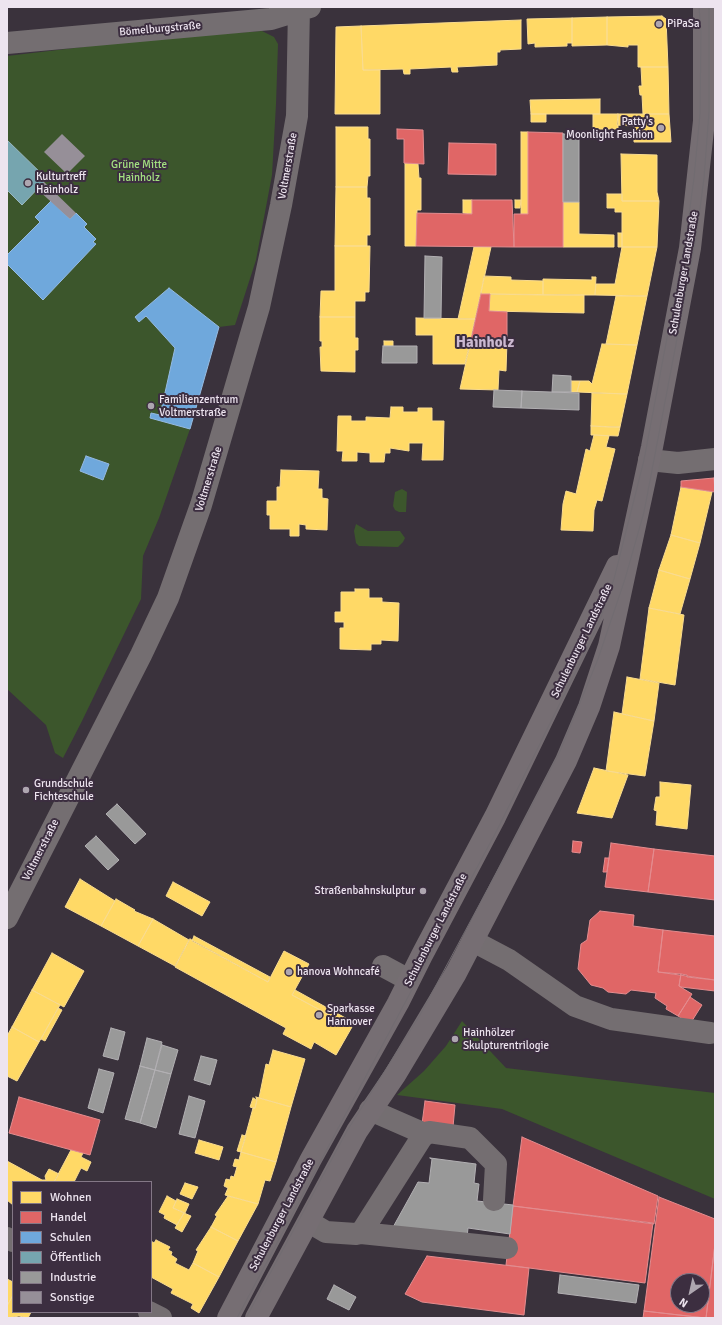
<!DOCTYPE html>
<meta charset="utf-8">
<style>
body{margin:0}
#map{position:relative;width:722px;height:1325px;overflow:hidden;background:#3a323c;font-family:Signika,sans-serif}
canvas{display:block}
.frame{position:absolute;inset:0;border:8px solid #ede4ef;pointer-events:none}
.legend{position:absolute;left:12px;top:1181px;width:140px;height:132px;box-sizing:border-box;background:#3c2e40;border:1px solid #837786;margin:0;padding:5px 7px;list-style:none;font-size:12px;color:#ede4ef}
.legend li{display:flex;align-items:center;gap:8px;height:20px}
.legend b{width:20px;border:1px solid #837786}
.north{position:absolute;left:670px;top:1273px;width:40px;height:40px;box-sizing:border-box;background:#3c2e40;border:1px solid #837786;border-radius:50%;rotate:214deg;font-size:11px;font-weight:700;line-height:16px;text-align:center;color:#ede4ef}
.north::after{content:'';display:block;margin:auto;width:14px;height:18px;background:#aea6b0;clip-path:polygon(50% 0,100% 100%,50% 72%,0 100%)}
</style>
<div id="map">
<canvas width="722" height="1325"></canvas>
<div class="frame"></div>
<ul class="legend">
<li><b style="height:11px;background:#ffd966"></b>Wohnen</li>
<li><b style="height:11px;background:#e06666"></b>Handel</li>
<li><b style="height:11px;background:#6fa8dc"></b>Schulen</li>
<li><b style="height:11px;background:#76a5af"></b>Öffentlich</li>
<li><b style="height:11px;background:#999"></b>Industrie</li>
<li><b style="height:11px;background:#968f98"></b>Sonstige</li>
</ul>
<div class="north">N</div>
</div>
<script>
const ctx = document.querySelector('canvas').getContext('2d');
ctx.lineJoin = 'round';
function paint(path, color) { ctx.fillStyle = color; ctx.fill(path, 'evenodd'); }
const poly = rows => new Path2D(rows.map(r => 'M' + r).join(''));
function stroke(path, color, width, dash) { ctx.strokeStyle = color; ctx.lineWidth = width; ctx.lineCap = dash ? 'butt' : 'round'; ctx.setLineDash(dash || []); ctx.stroke(path); }
function label(font, color, halo, rows, align = 'center') {
  ctx.font = font + ' Signika,sans-serif'; ctx.lineWidth = 4; ctx.setLineDash([]); ctx.textBaseline = 'middle'; ctx.strokeStyle = halo; ctx.fillStyle = color; for (const [text, x, y, turn = 0] of rows) {
    ctx.save(); ctx.translate(x, y); ctx.rotate((+turn || 0) * Math.PI / 180); ctx.textAlign = isNaN(turn) ? turn : align; if (halo) ctx.strokeText(text, 0, 0); ctx.fillText(text, 0, 0); ctx.restore();
  }
}
const green = poly([
 [262,31,274,37,278,44,276,104,272,175,256,260,235,325,219,327,190,429,159,518,143,556,141,599,82,721,63,758,55,753,46,725,7,689,7,56,83,47,122,41],
 [402,489,407,492,406,512,399,512,395,510,393,506,395,492],
 [356,524,368,531,400,531,405,538,403,542,398,547,359,546,356,543,354,531],
 [462,1021,506,1068,715,1093,715,1199,502,1109,397,1095,424,1071,446,1046]
]);
const homes = poly([
 [662,16,666,19,668,67,638,67,638,45,628,45,628,47,607,45,607,17,662,16],
 [607,17,607,45,572,46,572,18,607,17],
 [572,18,572,43,567,43,567,46,535,47,535,43,528,44,527,19,572,18],
 [521,20,521,49,500,50,500,52,497,52,497,65,457,67,458,72,452,72,451,67,410,69,410,74,404,74,403,69,363,70,361,26,521,20],
 [361,26,363,70,380,70,380,114,335,114,336,27,361,26],
 [641,67,668,67,669,114,643,114,642,95,640,95,639,86,642,86,641,67],
 [600,99,600,114,531,114,530,100,600,99],
 [531,114,546,114,546,122,531,122,531,114],
 [593,114,618,114,618,129,593,129,593,114],
 [618,114,669,114,671,142,634,142,634,126,617,125,618,114],
 [336,127,368,127,368,139,370,139,370,176,368,176,367,187,336,187,336,127],
 [521,132,528,132,528,214,521,214,521,132],
 [621,154,657,155,657,192,659,201,622,201,621,154],
 [405,163,418,164,419,178,421,178,421,210,417,210,416,246,405,246,405,163],
 [336,187,367,187,367,198,370,198,370,235,367,235,367,246,335,246,336,187],
 [607,194,622,194,622,201,659,201,657,247,622,247,622,212,615,212,615,208,607,208,607,194],
 [463,200,472,200,472,214,463,213,463,200],
 [515,200,521,200,520,208,515,208,515,200],
 [563,202,579,202,579,234,614,235,614,247,563,247,563,202],
 [618,233,622,233,622,247,618,247,618,233],
 [335,246,370,246,369,292,365,292,365,301,355,301,355,317,320,317,321,291,335,291,335,246],
 [474,247,491,247,475,319,458,319,474,247],
 [622,247,657,247,647,296,595,295,596,284,615,284,622,247],
 [484,276,511,277,511,280,543,281,543,295,481,294,484,276],
 [592,277,596,277,595,295,543,295,543,279,592,280,592,277],
 [490,294,584,295,584,313,489,311,490,294],
 [616,296,647,296,637,345,606,344,616,296],
 [320,317,355,317,355,338,358,338,358,350,355,350,355,372,321,371,320,347,322,347,322,341,320,341,320,317],
 [416,318,475,319,465,364,433,364,433,335,416,335,416,318],
 [471,340,507,341,506,371,499,370,498,390,460,389,471,340],
 [384,341,393,341,393,346,384,346,384,341],
 [602,344,637,345,627,394,577,392,580,381,589,381,592,384,602,344],
 [571,381,580,381,577,392,571,392,571,381],
 [592,393,627,394,620,427,591,426,592,393],
 [391,407,403,407,403,412,418,412,418,408,432,408,432,421,444,421,443,460,422,460,423,443,409,443,409,451,390,448,390,453,385,453,384,462,370,462,370,453,357,452,357,461,342,461,343,451,337,451,338,416,351,416,351,421,366,421,366,417,390,418,391,407],
 [591,426,608,427,620,427,618,436,594,435,591,435,591,426],
 [594,435,609,436,606,447,615,449,602,501,597,500,594,510,593,531,561,530,563,504,566,491,576,494,586,449,590,451,594,435],
 [281,470,319,471,318,489,322,489,322,498,328,499,327,530,306,529,306,525,299,524,299,536,290,536,290,529,270,529,270,515,267,515,267,501,277,501,277,487,280,487,281,470],
 [681,487,712,492,700,543,671,535,681,487],
 [671,535,700,543,690,579,659,570,671,535],
 [659,570,690,579,680,614,649,608,659,570],
 [355,589,369,589,369,598,382,598,382,602,399,603,398,641,381,640,381,644,371,644,371,650,340,649,340,628,344,628,344,622,335,622,335,612,341,612,341,592,355,592,355,589],
 [649,608,684,615,675,685,640,679,649,608],
 [627,677,659,683,654,721,622,714,627,677],
 [614,712,654,721,645,776,606,771,614,712],
 [594,768,628,775,612,818,577,813,594,768],
 [660,782,691,785,687,829,656,825,657,811,654,810,656,797,660,797,660,782],
 [80,879,115,901,101,926,65,907,80,879],
 [173,882,210,902,202,916,166,896,173,882],
 [116,899,135,910,134,911,153,919,138,946,101,926,116,899],
 [153,919,189,940,175,966,138,946,153,919],
 [194,936,270,977,268,982,192,941,194,936],
 [190,939,268,982,284,951,309,964,292,995,352,1027,336,1055,314,1042,311,1049,283,1034,286,1028,175,967,190,939],
 [52,953,84,971,64,1007,32,990,52,953],
 [32,990,60,1005,39,1042,12,1027,32,990],
 [295,990,351,1021,348,1025,292,995,295,990],
 [58,1008,62,1010,45,1041,41,1039,58,1008],
 [12,1027,39,1042,17,1081,7,1076,7,1036,12,1027],
 [273,1050,305,1059,291,1107,259,1098,266,1064,269,1065,273,1050],
 [256,1097,291,1107,276,1162,241,1152,253,1108,255,1108,257,1100,256,1097],
 [253,1098,257,1100,255,1108,253,1108,250,1107,253,1098],
 [242,1135,246,1136,241,1152,237,1151,242,1135],
 [199,1140,223,1147,219,1160,195,1153,199,1140],
 [71,1150,83,1153,81,1157,91,1162,87,1171,81,1168,74,1182,54,1182,71,1150],
 [241,1152,276,1162,270,1181,265,1180,258,1204,225,1195,228,1188,224,1186,226,1179,230,1180,231,1176,234,1177,237,1167,233,1166,235,1159,239,1160,241,1152],
 [7,1161,42,1180,46,1180,45,1176,49,1169,59,1174,54,1182,13,1182,13,1205,7,1200,7,1161],
 [185,1183,198,1187,192,1199,180,1194,185,1183],
 [167,1196,176,1201,173,1208,184,1213,177,1225,164,1218,165,1215,159,1212,167,1196],
 [228,1196,258,1204,238,1241,211,1227,217,1216,215,1215,228,1196],
 [177,1199,189,1204,185,1213,173,1208,177,1199],
 [184,1213,191,1216,182,1232,175,1228,184,1213],
 [211,1227,238,1241,219,1277,193,1263,198,1251,196,1250,211,1227],
 [156,1240,170,1247,168,1250,172,1252,171,1255,177,1259,175,1263,189,1270,193,1263,219,1277,199,1313,191,1308,193,1304,171,1293,173,1289,151,1277,151,1241,154,1243,156,1240],
 [7,1279,13,1282,13,1295,7,1306,7,1279],
 [13,1295,13,1312,31,1312,28,1318,19,1316,7,1318,7,1306,13,1295]
]);
const shops = poly([
 [397,129,423,130,424,164,404,163,404,139,397,139,397,129],
 [528,132,563,133,563,247,514,247,514,214,528,214,528,132],
 [449,143,496,144,496,175,448,174,449,143],
 [472,200,512,200,514,247,416,246,417,213,472,214,472,200],
 [481,294,490,294,489,311,507,312,507,341,471,340,481,294],
 [714,478,715,492,681,487,681,481,714,478],
 [573,841,582,842,580,853,572,852,573,841],
 [611,843,654,849,648,892,605,887,611,843],
 [654,849,715,856,715,900,648,892,654,849],
 [605,858,609,858,607,872,603,872,605,858],
 [600,911,634,915,633,926,663,930,658,972,681,974,679,986,692,994,678,1016,666,1009,667,1006,655,998,656,993,631,990,626,994,608,992,603,988,591,985,578,969,581,944,587,940,590,920,600,911],
 [663,930,715,936,715,980,658,972,663,930],
 [681,974,687,975,687,977,715,980,715,991,681,987,679,986,681,974],
 [690,997,702,1005,690,1024,678,1016,690,997],
 [19,1097,100,1120,90,1155,9,1133,19,1097],
 [425,1101,455,1105,453,1127,422,1124,425,1101],
 [522,1137,658,1196,654,1224,513,1206,522,1137],
 [659,1197,715,1219,715,1244,706,1318,644,1311,659,1197],
 [678,1281,702,1281,702,1305,678,1305,678,1281],
 [513,1206,653,1223,645,1283,506,1265,513,1206],
 [715,1244,715,1318,706,1318,715,1244],
 [427,1256,529,1268,524,1315,422,1302,405,1294,427,1256],
 [644,1311,705,1318,643,1318,644,1311]
]);
const schools = poly([
 [51,201,70,219,76,213,87,224,84,227,96,239,93,242,96,244,43,300,7,264,7,255,40,222,35,217,51,201],
 [169,288,219,327,190,429,150,418,151,413,160,415,175,348,146,316,139,322,135,317,169,288],
 [86,456,109,464,103,480,80,471,86,456]
]);
const public = poly([
 [7,140,47,179,22,205,7,190,7,140]
]);
const industry = poly([
 [563,134,579,135,579,202,563,202,563,134],
 [425,256,442,257,441,318,424,318,425,256],
 [383,346,417,346,417,363,382,363,383,346],
 [553,375,571,376,571,392,552,392,553,375],
 [494,390,522,391,521,408,493,407,494,390],
 [522,391,579,393,579,410,521,408,522,391],
 [117,804,146,834,135,844,106,814,117,804],
 [96,836,119,860,108,870,85,846,96,836],
 [111,1028,125,1032,118,1060,103,1056,111,1028],
 [147,1038,162,1042,155,1070,140,1066,147,1038],
 [162,1045,178,1050,171,1074,155,1070,162,1045],
 [201,1056,217,1060,210,1085,194,1080,201,1056],
 [140,1066,155,1070,140,1123,125,1119,140,1066],
 [99,1069,114,1073,103,1113,88,1108,99,1069],
 [155,1070,171,1074,156,1128,140,1123,155,1070],
 [189,1096,205,1101,195,1138,179,1134,189,1096],
 [430,1158,476,1164,474,1183,479,1184,477,1201,513,1205,510,1234,468,1228,467,1238,392,1229,418,1182,429,1183,432,1159,430,1158],
 [560,1275,639,1285,636,1303,558,1293,560,1275],
 [334,1285,356,1297,349,1310,327,1299,334,1285]
]);
const building = poly([
 [62,134,85,156,67,174,44,152],
 [44,182,76,213,70,219,37,189]
]);
const minor = poly([
 [7,43,271,19,310,7],
 [649,460,678,463,715,459],
 [7,918,141,655,168,598,201,505,259,307,281,205,297,116,299,7],
 [473,941,509,960,575,1006,611,1019,710,1033],
 [383,966,409,980],
 [370,1110,425,1134],
 [309,1222,326,1232,356,1234,361,1233,422,1137,429,1132,470,1138,496,1164,494,1200],
 [361,1233,507,1248],
 [7,1238,13,1241],
 [149,1312,161,1318]
]);
const major = poly([
 [228,1318,311,1159,398,1003,422,955,495,817,617,566],
 [256,1318,357,1131,395,1075,456,973,566,761,589,707,609,646,652,447,690,248,704,121,704,7]
]);
const tram = poly([
 [237,1318,497,830,584,655,601,617,614,579,644,460,686,237,694,178,700,114,701,32,699,7],
 [246,1318,347,1131,420,1015,514,840,560,751,598,659,625,579,644,512,696,239,704,178,709,112,709,7]
]);
const markers = [
 [659,24,4,"#aea6b0"],
 [661,128,4,"#aea6b0"],
 [28,183,4,"#aea6b0"],
 [151,406,4,"#aea6b0"],
 [26,790,4,"#aea6b0"],
 [423,891,4,"#aea6b0"],
 [289,972,4,"#aea6b0"],
 [319,1015,4,"#aea6b0"],
 [455,1039,4,"#aea6b0"]
];
const poiNames = [
 ["PiPaSa",667,24],
 ["Patty's",653,122,"right"],
 ["Moonlight Fashion",653,135,"right"],
 ["Kulturtreff",36,177],
 ["Hainholz",36,190],
 ["Familienzentrum",159,400],
 ["Voltmerstraße",159,413],
 ["Grundschule",34,784],
 ["Fichteschule",34,797],
 ["Straßenbahnskulptur",415,891,"right"],
 ["hanova Wohncafé",297,972],
 ["Sparkasse",327,1009],
 ["Hannover",327,1022],
 ["Hainhölzer",463,1033],
 ["Skulpturentrilogie",463,1046]
];
const streetNames = [
 ["Bömelburgstraße",160,29,-5],
 ["Voltmerstraße",288,166,-80],
 ["Schulenburger Landstraße",684,273,-80],
 ["Voltmerstraße",209,479,-73],
 ["Schulenburger Landstraße",582,641,-64],
 ["Voltmerstraße",41,850,-63],
 ["Schulenburger Landstraße",436,930,-63],
 ["Schulenburger Landstraße",282,1215,-62]
];
const parkNames = [
 ["Grüne Mitte",139,165],
 ["Hainholz",139,178]
];
const districtNames = [
 ["Hainholz",485,343]
];
paint(green, '#3c562c');
paint(homes, '#ffd966');
stroke(homes, '#fadc8f', 1);
paint(shops, '#e06666');
stroke(shops, '#e48c8f', 1);
paint(schools, '#6fa8dc');
stroke(schools, '#95bae2', 1);
paint(public, '#76a5af');
stroke(public, '#9ab8c2', 1);
paint(industry, '#999');
stroke(industry, '#b2b0b3', 1);
paint(building, '#968f98');
stroke(minor, '#746e71', 22);
stroke(major, '#766e73', 22);
stroke(tram, '#716c71', 1);
for (const [x, y, r, color] of markers) { const dot = new Path2D(); dot.arc(x, y, r, 0, 2 * Math.PI); ctx.fillStyle = color; ctx.fill(dot); stroke(dot, '#3c2e40', 1.5); }
label('11px', '#ede4ef', '#3c2e40', poiNames, 'left');
label('11px', '#ede4ef', '#3c2e40', streetNames);
label('11px', '#a3e180', '#3c2e40', parkNames);
label('bold 15px', '#cbb9d0', '#3c2e40', districtNames);
</script>
